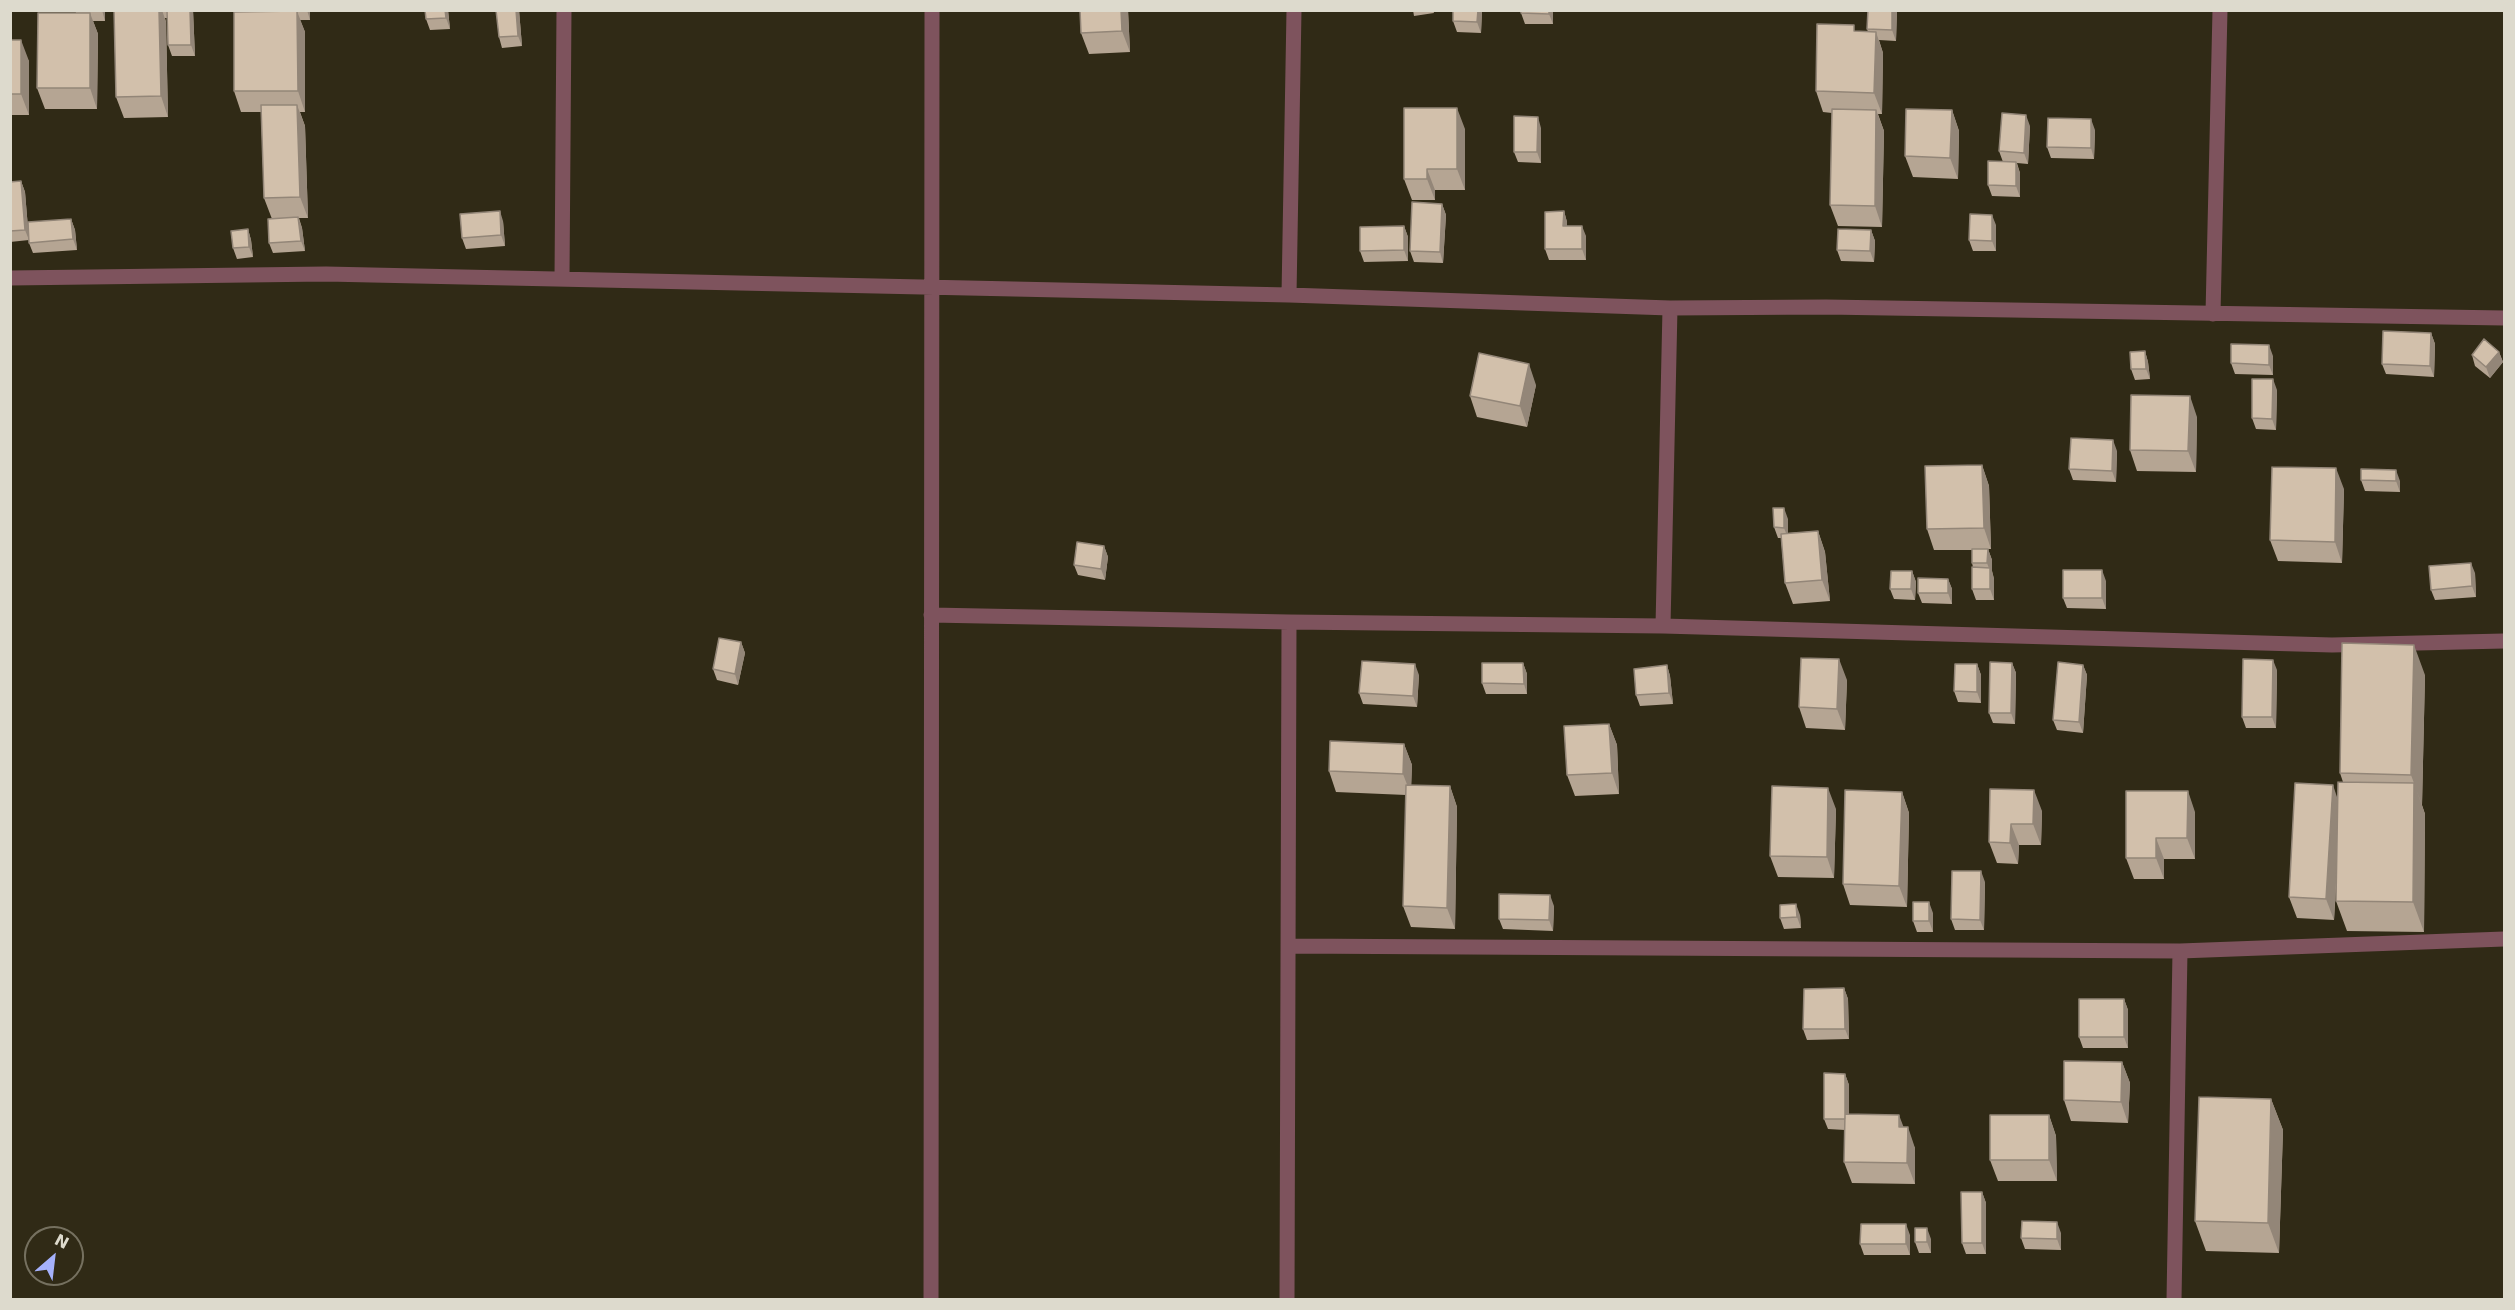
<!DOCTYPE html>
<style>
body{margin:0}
#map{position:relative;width:2515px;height:1310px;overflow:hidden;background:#302a16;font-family:"DejaVu Sans",sans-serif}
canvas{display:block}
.frame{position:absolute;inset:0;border:12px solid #dddacd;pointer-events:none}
.north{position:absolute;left:24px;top:1226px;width:60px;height:60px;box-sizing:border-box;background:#302a16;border:2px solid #75705f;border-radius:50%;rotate:28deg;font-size:16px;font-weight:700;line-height:24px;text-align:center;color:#dddacd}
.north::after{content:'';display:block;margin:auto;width:21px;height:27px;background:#a5b1fc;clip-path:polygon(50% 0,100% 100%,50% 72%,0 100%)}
</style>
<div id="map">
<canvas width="2515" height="1310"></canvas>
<div class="frame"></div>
<div class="north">N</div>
</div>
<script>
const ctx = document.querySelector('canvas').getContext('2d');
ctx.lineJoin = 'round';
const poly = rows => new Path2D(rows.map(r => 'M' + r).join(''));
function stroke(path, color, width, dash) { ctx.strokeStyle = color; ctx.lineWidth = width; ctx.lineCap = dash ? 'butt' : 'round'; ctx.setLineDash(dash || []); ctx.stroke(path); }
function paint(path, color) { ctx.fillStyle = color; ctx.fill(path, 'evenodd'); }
const street = poly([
 [10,278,326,274,1289,295,1670,308,1826,307,2504,318],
 [562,278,564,10],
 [1289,295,1294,10],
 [2213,314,2220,10],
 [931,615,1289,622,1663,626,2332,645,2504,641],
 [1663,626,1670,308],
 [1288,946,2180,951,2504,939],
 [931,1300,932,10],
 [1287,1300,1289,622],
 [2174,1300,2180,951]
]);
const wall = poly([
 [75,10,105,10,105,21,93,21,98,34,97,109,45,109,37,88,76,13],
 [114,10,193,10,195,56,172,56,168,45,167,18,165,18,166,22,168,117,124,118,116,97],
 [244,10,275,10,275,11,310,10,310,20,300,20,305,32,305,112,300,112,305,126,308,218,299,218,302,228,305,251,273,253,269,243,272,219,264,198,261,112,241,112,234,91],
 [448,10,450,29,430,30,426,19],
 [519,10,522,46,502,48,499,37],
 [1080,10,1128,10,1130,52,1089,54,1081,33],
 [1413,10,1433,10,1434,13,1414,16],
 [1482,10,1481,33,1457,32,1453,21],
 [1553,10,1553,24,1525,24,1521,13],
 [1868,10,1897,10,1896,41,1879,40,1883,53,1882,114,1878,114,1884,131,1882,227,1838,226,1830,205,1832,113,1823,112,1816,91,1856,31,1868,32,1867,29],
 [10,40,29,61,29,115,10,115],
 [1952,110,1959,131,1958,179,1913,177,1905,156],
 [2030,126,2028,164,2017,163,2020,173,2020,197,1992,196,1988,185,2003,162,1999,151],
 [1541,128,1541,163,1518,162,1514,152],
 [1465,129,1465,190,1435,190,1435,200,1412,200,1404,179],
 [2095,130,2094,159,2051,158,2047,147],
 [21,181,25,192,29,240,10,242,10,182],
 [1442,204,1446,215,1443,263,1414,262,1410,251],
 [1564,211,1567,222,1567,226,1586,236,1586,260,1549,260,1545,249],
 [71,219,75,230,77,250,33,253,29,243],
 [503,221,505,246,466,249,462,238],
 [1996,225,1996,251,1973,251,1969,240],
 [1404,226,1408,237,1408,261,1364,262,1360,251],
 [248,229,251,240,253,257,237,259,233,248],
 [1871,230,1875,241,1874,262,1841,261,1837,250],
 [2431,333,2435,344,2434,377,2386,374,2382,364],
 [2145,351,2148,362,2150,379,2135,380,2131,369],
 [2499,352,2503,362,2490,378,2475,366,2472,355],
 [2273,356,2273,375,2235,374,2231,363],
 [1536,385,1527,427,1477,417,1470,396],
 [2277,390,2276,430,2256,429,2252,418],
 [2197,417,2196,472,2137,471,2130,450],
 [2117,451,2116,482,2073,480,2069,469],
 [1982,465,1989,486,1991,549,1983,549,1988,549,1992,560,1992,571,1994,579,1994,600,1976,600,1972,589,1973,567,1972,563,1972,550,1934,550,1927,529],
 [2361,480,2400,481,2400,492,2365,491],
 [2344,489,2342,563,2278,561,2270,540],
 [1788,519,1788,533,1818,531,1825,552,1830,601,1793,604,1785,583,1781,538,1778,538,1774,527],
 [1104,546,1108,557,1105,580,1078,575,1074,565],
 [1912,571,1916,582,1915,600,1894,599,1890,589],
 [2475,573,2476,597,2435,600,2431,590],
 [1948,579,1952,589,1952,604,1922,603,1918,593],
 [2106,581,2106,609,2067,608,2063,598],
 [741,642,745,653,738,685,717,680,713,669],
 [1523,663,1527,674,1527,694,1486,694,1482,683],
 [2012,663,2016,673,2015,724,1993,723,1989,713],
 [1977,664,1981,675,1981,703,1958,702,1954,691],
 [1667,665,1670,676,1673,704,1640,706,1636,695],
 [2083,665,2087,675,2083,733,2057,730,2053,720],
 [2277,670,2276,728,2246,728,2242,717],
 [1419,675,1417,707,1363,704,1359,693],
 [2425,675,2422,805,2425,814,2424,932,2347,931,2336,901,2337,872,2334,920,2297,918,2289,897,2338,799,2343,782,2340,773],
 [1847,680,1845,730,1806,728,1799,707],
 [1609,724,1617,745,1619,794,1575,796,1567,775],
 [1404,744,1412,765,1411,786,1450,786,1457,807,1455,929,1411,927,1403,906,1406,795,1336,792,1329,771],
 [1990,789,2042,811,2041,845,2019,845,2018,864,1997,863,1989,842],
 [1902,792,1909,813,1907,907,1850,905,1843,884],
 [1836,809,1834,878,1778,877,1770,856],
 [2195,812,2195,859,2164,859,2164,879,2134,879,2126,858],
 [1985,882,1984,930,1955,930,1951,919],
 [1554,906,1553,931,1503,929,1499,919],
 [1933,913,1933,932,1917,932,1913,921],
 [1800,915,1801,928,1784,929,1780,918],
 [1844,988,1848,999,1849,1039,1807,1040,1803,1029],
 [2124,999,2128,1010,2128,1048,2083,1048,2079,1037],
 [2122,1062,2130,1083,2128,1123,2071,1121,2064,1100],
 [1845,1074,1849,1085,1849,1114,1903,1127,1915,1148,1915,1184,1852,1183,1844,1162,1845,1130,1828,1129,1824,1119],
 [2271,1099,2283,1130,2279,1253,2206,1251,2195,1221],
 [2049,1115,2056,1136,2057,1181,1998,1181,1990,1160],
 [1982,1192,1986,1203,1986,1254,1966,1254,1962,1243],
 [2061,1233,2061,1250,2025,1249,2021,1238],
 [1910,1235,1910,1255,1864,1255,1860,1244],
 [1931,1239,1931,1253,1919,1253,1915,1242]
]);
const shadedWall = poly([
 [102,10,105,10,105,21],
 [159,10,162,10,166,22,168,117,161,96],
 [190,10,193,10,195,56,191,45],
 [307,10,310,10,310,20],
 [445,10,448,10,450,29,446,18],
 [516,10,519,10,522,46,518,36],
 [1121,10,1128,10,1130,52,1122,31],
 [1478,10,1482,10,1481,33,1477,22],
 [1549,10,1553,10,1553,24,1549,14],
 [1892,10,1897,10,1896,41,1892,30],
 [297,11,305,32,305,112,298,91],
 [90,13,98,34,97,109,90,88],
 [1876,32,1883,53,1882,114,1874,93],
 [21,40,29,61,29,115,21,94],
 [297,105,305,126,308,218,300,197],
 [1457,108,1465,129,1465,190,1457,169],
 [1876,110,1884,131,1882,227,1875,206],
 [1952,110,1959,131,1958,179,1950,158],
 [2026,115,2030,126,2028,164,2024,153],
 [1538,117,1541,128,1541,163,1537,152],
 [2091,119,2095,130,2094,159,2091,148],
 [2016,162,2020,173,2020,197,2016,186],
 [1427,169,1435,190,1435,200,1427,179],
 [21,181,25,192,29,240,25,230],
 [1442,204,1446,215,1443,263,1440,252],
 [500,211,503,221,505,246,501,235],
 [1564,211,1567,222,1567,236,1563,226],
 [1992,215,1996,225,1996,251,1992,241],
 [298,217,302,228,305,251,301,241],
 [71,219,75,230,77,250,73,239],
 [1404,226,1408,237,1408,261,1404,250],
 [1582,226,1586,236,1586,260,1582,249],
 [248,229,251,240,253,257,249,247],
 [1871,230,1875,241,1874,262,1870,251],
 [2431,333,2435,344,2434,377,2430,366],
 [2269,345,2273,356,2273,375,2269,365],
 [2145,351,2148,362,2150,379,2146,369],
 [2499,352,2503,362,2490,378,2486,367],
 [1529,364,1536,385,1527,427,1520,406],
 [2273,379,2277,390,2276,430,2272,419],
 [2190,396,2197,417,2196,472,2188,451],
 [2113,440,2117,451,2116,482,2112,471],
 [1982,465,1989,486,1991,549,1984,528],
 [2336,468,2344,489,2342,563,2335,542],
 [2396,470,2400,481,2400,492,2396,481],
 [1784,508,1788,519,1788,538,1784,528],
 [1818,531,1825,552,1830,601,1822,580],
 [1104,546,1108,557,1105,580,1101,569],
 [1988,549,1992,560,1992,571,1994,579,1994,600,1990,589,1990,571,1987,563],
 [2471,563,2475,573,2476,597,2472,586],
 [2102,570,2106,581,2106,609,2102,598],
 [1912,571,1916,582,1915,600,1911,589],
 [1948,579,1952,589,1952,604,1948,593],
 [741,642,745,653,738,685,735,674],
 [2414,645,2425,675,2422,805,2411,775],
 [1839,659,1847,680,1845,730,1837,709],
 [2273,660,2277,670,2276,728,2272,717],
 [1523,663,1527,674,1527,694,1524,684],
 [2012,663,2016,673,2015,724,2011,713],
 [1415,664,1419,675,1417,707,1413,696],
 [1977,664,1981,675,1981,703,1977,692],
 [1667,665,1670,676,1673,704,1669,693],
 [2083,665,2087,675,2083,733,2079,722],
 [1609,724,1617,745,1619,794,1612,773],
 [1404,744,1412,765,1411,795,1403,774],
 [2414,783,2425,814,2424,932,2413,902],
 [2333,785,2340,806,2334,920,2326,899],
 [1450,786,1457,807,1455,929,1447,908],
 [1828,788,1836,809,1834,878,1827,857],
 [2034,790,2042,811,2041,845,2033,824],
 [2188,791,2195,812,2195,859,2187,838],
 [1902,792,1909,813,1907,907,1899,886],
 [2011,824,2019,845,2018,864,2010,843],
 [2156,838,2164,859,2164,879,2156,858],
 [1981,871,1985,882,1984,930,1980,920],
 [1550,895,1554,906,1553,931,1549,920],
 [1929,902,1933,913,1933,932,1929,921],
 [1796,904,1800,915,1801,928,1797,917],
 [1844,988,1848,999,1849,1039,1845,1029],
 [2124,999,2128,1010,2128,1048,2124,1037],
 [2122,1062,2130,1083,2128,1123,2121,1102],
 [1845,1074,1849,1085,1849,1130,1845,1119],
 [2271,1099,2283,1130,2279,1253,2268,1223],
 [1899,1115,1907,1136,1899,1127],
 [2049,1115,2056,1136,2057,1181,2049,1160],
 [1908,1127,1915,1148,1915,1184,1907,1163],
 [1982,1192,1986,1203,1986,1254,1982,1243],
 [2057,1222,2061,1233,2061,1250,2057,1239],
 [1906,1224,1910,1235,1910,1255,1906,1244],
 [1927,1228,1931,1239,1931,1253,1927,1242]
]);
const building = poly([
 [114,10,159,10,161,96,116,97,114,10],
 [167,10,190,10,191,45,168,45,167,10],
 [425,10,445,10,446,18,426,19,425,10],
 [496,10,516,10,518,36,499,37,496,10],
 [1080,10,1121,10,1122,31,1081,33,1080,10],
 [1453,10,1478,10,1477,22,1453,21,1453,10],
 [1521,10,1549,10,1549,14,1521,13,1521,10],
 [1868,10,1892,10,1892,30,1867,29,1868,10],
 [297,11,298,91,234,91,234,12,297,11],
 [38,13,90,13,90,88,37,88,38,13],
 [1817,24,1854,25,1854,31,1876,32,1874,93,1816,91,1817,24],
 [10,40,21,40,21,94,10,94,10,40],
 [261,105,297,105,300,197,264,198,261,105],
 [1404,108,1457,108,1457,169,1427,169,1427,179,1404,179,1404,108],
 [1832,109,1876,110,1875,206,1830,205,1832,109],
 [1906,109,1952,110,1950,158,1905,156,1906,109],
 [2002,113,2026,115,2024,153,1999,151,2002,113],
 [1514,116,1538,117,1537,152,1514,152,1514,116],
 [2048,118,2091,119,2091,148,2047,147,2048,118],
 [1988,161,2016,162,2016,186,1988,185,1988,161],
 [21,181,25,230,10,231,10,182,21,181],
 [1412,202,1442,204,1440,252,1410,251,1412,202],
 [500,211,501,235,462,238,460,214,500,211],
 [1564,211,1563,226,1582,226,1582,249,1545,249,1545,212,1564,211],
 [1970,214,1992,215,1992,241,1969,240,1970,214],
 [298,217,301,241,269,243,268,219,298,217],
 [71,219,73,239,29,243,28,222,71,219],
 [1404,226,1404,250,1360,251,1360,227,1404,226],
 [248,229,249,247,233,248,231,231,248,229],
 [1838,229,1871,230,1870,251,1837,250,1838,229],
 [2383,331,2431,333,2430,366,2382,364,2383,331],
 [2484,339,2499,352,2486,367,2472,355,2484,339],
 [2231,344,2269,345,2269,365,2231,363,2231,344],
 [2145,351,2146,369,2131,369,2130,352,2145,351],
 [1479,353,1529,364,1520,406,1470,396,1479,353],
 [2252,379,2273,379,2272,419,2252,418,2252,379],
 [2131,395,2190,396,2188,451,2130,450,2131,395],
 [2071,438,2113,440,2112,471,2069,469,2071,438],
 [1982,465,1984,528,1927,529,1925,466,1982,465],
 [2272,467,2336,468,2335,542,2270,540,2272,467],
 [2361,469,2396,470,2396,481,2361,480,2361,469],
 [1773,508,1784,508,1784,528,1774,527,1773,508],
 [1818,531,1822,580,1785,583,1781,534,1818,531],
 [1077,542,1104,546,1101,569,1074,565,1077,542],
 [1972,549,1988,549,1987,563,1972,563,1972,549],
 [2471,563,2472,586,2431,590,2429,566,2471,563],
 [1972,567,1990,568,1990,589,1972,589,1972,567],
 [2063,570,2102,570,2102,598,2063,598,2063,570],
 [1891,571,1912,571,1911,589,1890,589,1891,571],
 [1918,578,1948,579,1948,593,1918,593,1918,578],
 [719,638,741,642,735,674,713,669,719,638],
 [2342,643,2414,645,2411,775,2340,773,2342,643],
 [1801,658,1839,659,1837,709,1799,707,1801,658],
 [2243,659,2273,660,2272,717,2242,717,2243,659],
 [1362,661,1415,664,1413,696,1359,693,1362,661],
 [1990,662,2012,663,2011,713,1989,713,1990,662],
 [2058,662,2083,665,2079,722,2053,720,2058,662],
 [1482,663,1523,663,1524,684,1482,683,1482,663],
 [1955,664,1977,664,1977,692,1954,691,1955,664],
 [1667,665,1669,693,1636,695,1634,669,1667,665],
 [1609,724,1612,773,1567,775,1564,726,1609,724],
 [1330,741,1404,744,1403,774,1329,771,1330,741],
 [2338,782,2414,783,2413,902,2336,901,2338,782],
 [2295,783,2333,785,2326,899,2289,897,2295,783],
 [1406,785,1450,786,1447,908,1403,906,1406,785],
 [1772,786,1828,788,1827,857,1770,856,1772,786],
 [1990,789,2034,790,2033,824,2011,824,2010,843,1989,842,1990,789],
 [1845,790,1902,792,1899,886,1843,884,1845,790],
 [2126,791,2188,791,2187,838,2156,838,2156,858,2126,858,2126,791],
 [1952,871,1981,871,1980,920,1951,919,1952,871],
 [1499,894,1550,895,1549,920,1499,919,1499,894],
 [1913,902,1929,902,1929,921,1913,921,1913,902],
 [1796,904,1797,917,1780,918,1780,905,1796,904],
 [1844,988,1845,1029,1803,1029,1804,989,1844,988],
 [2079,999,2124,999,2124,1037,2079,1037,2079,999],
 [2064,1061,2122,1062,2121,1102,2064,1100,2064,1061],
 [1824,1073,1845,1074,1845,1119,1824,1119,1824,1073],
 [2199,1097,2271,1099,2268,1223,2195,1221,2199,1097],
 [1845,1114,1899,1115,1899,1127,1908,1127,1907,1163,1844,1162,1845,1114],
 [1990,1115,2049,1115,2049,1160,1990,1160,1990,1115],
 [1961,1192,1982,1192,1982,1243,1962,1243,1961,1192],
 [2022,1221,2057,1222,2057,1239,2021,1238,2022,1221],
 [1861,1224,1906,1224,1906,1244,1860,1244,1861,1224],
 [1915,1228,1927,1228,1927,1242,1915,1242,1915,1228]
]);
stroke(street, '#7e535d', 15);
paint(wall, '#b5a593');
paint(shadedWall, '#938678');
paint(building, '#d2c0ab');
stroke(building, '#938678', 1.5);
</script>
